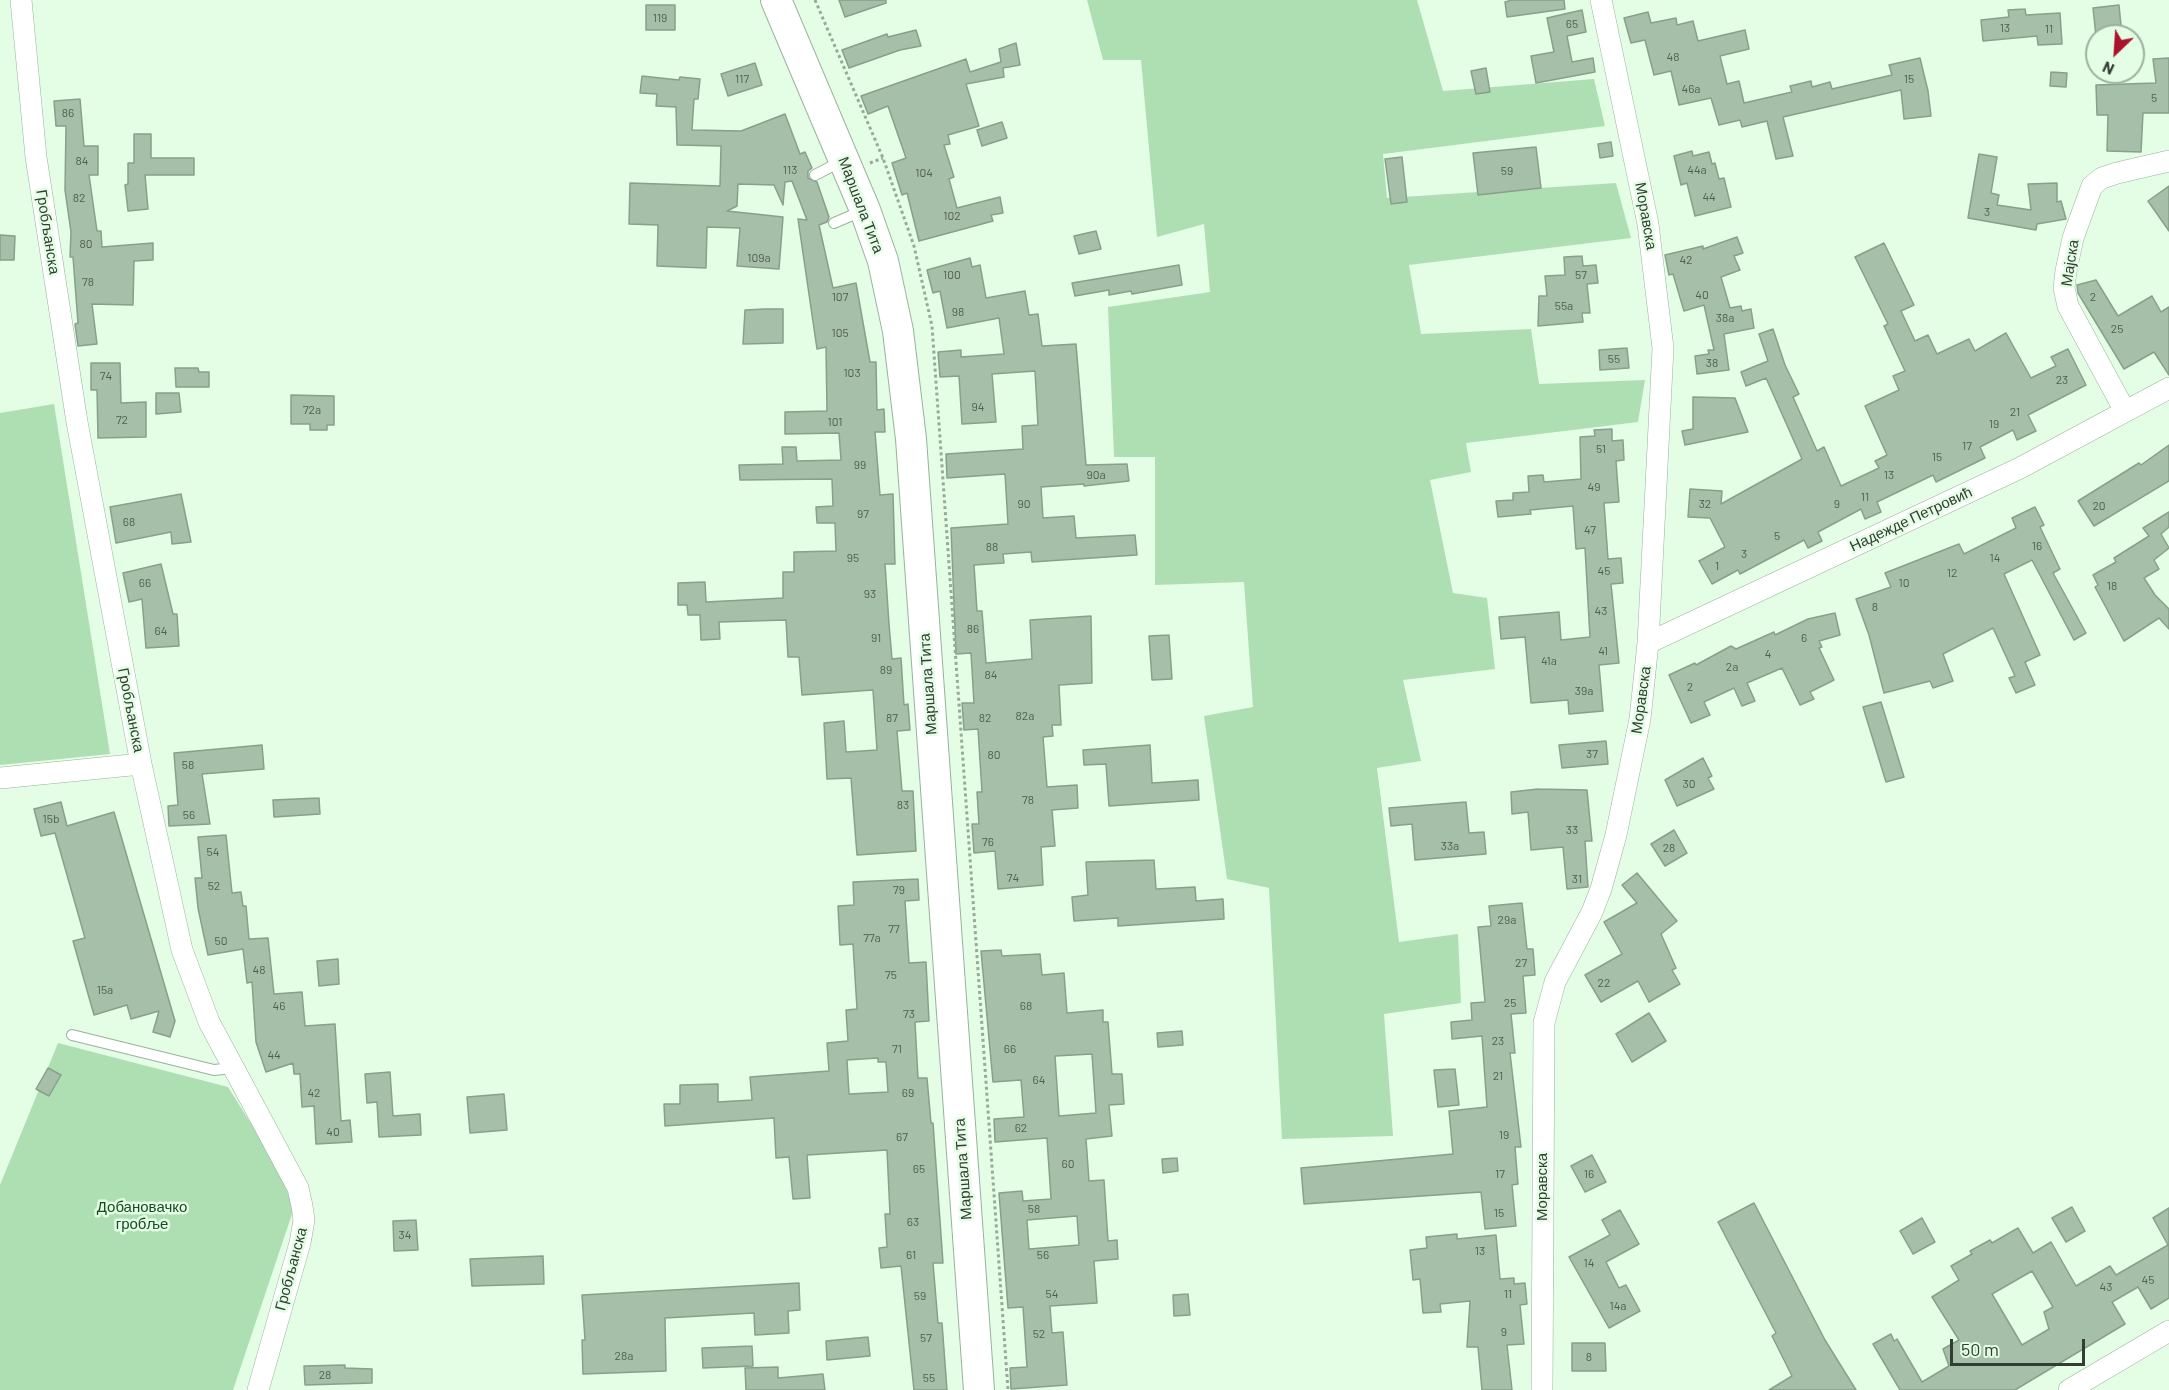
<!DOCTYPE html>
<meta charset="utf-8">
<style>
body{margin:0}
#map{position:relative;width:2169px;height:1390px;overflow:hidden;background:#e4fde5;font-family:Barlow,sans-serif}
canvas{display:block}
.north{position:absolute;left:2085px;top:24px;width:60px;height:60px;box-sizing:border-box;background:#e4fde5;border:2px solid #9db09e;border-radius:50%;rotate:205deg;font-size:16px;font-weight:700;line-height:24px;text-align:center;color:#333d34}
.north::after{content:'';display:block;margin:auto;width:21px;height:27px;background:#aa142a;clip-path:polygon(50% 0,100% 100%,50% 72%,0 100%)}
.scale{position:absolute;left:1950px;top:1339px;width:135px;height:27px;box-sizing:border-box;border:3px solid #333d34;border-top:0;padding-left:8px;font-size:18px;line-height:21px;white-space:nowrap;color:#333d34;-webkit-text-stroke:4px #e4fde5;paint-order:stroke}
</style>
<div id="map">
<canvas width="2169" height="1390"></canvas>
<div class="north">N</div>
<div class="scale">50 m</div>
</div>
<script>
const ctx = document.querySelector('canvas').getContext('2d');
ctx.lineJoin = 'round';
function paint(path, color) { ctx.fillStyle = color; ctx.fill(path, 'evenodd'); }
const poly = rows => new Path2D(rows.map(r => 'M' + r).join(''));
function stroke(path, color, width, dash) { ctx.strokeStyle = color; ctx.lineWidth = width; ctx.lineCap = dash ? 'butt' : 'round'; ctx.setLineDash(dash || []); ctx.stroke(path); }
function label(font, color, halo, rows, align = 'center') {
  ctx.font = font + ' Barlow,sans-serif'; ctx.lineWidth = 5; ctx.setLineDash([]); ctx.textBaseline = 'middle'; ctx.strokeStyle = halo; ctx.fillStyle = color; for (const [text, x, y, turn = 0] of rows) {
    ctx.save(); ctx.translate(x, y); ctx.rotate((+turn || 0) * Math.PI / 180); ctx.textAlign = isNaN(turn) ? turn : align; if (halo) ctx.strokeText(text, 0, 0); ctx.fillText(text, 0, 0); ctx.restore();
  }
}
const green = poly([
 [1087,0,1417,0,1443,91,1594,79,1605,126,1383,154,1387,198,1616,183,1631,238,1409,265,1421,334,1531,329,1539,384,1645,380,1638,422,1466,443,1471,472,1430,480,1453,593,1487,598,1495,669,1403,680,1421,761,1377,768,1399,942,1458,934,1461,1003,1384,1014,1393,1136,1282,1139,1269,888,1227,879,1204,716,1253,707,1244,582,1155,585,1155,457,1114,457,1108,307,1210,292,1204,224,1157,237,1141,60,1103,60],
 [54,404,110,754,0,765,0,413],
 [58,1043,228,1087,282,1173,293,1211,233,1390,0,1390,0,1185]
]);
const building = poly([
 [839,0,886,0,886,3,845,17,839,0],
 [1512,0,1564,0,1565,9,1507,17,1505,2,1512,0],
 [646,5,675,5,675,30,646,30,646,5],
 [2119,5,2122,36,2096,36,2093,8,2119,5],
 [2025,9,2026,15,2060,13,2062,44,2038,45,2037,36,1983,41,1981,20,2009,17,2008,10,2025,9],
 [1582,10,1586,32,1567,36,1572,62,1593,58,1595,72,1536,83,1531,56,1554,52,1547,18,1582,10],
 [1648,12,1651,23,1676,18,1677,25,1693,21,1698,41,1745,30,1749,49,1720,56,1727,84,1739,81,1744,103,1792,92,1790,86,1811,81,1812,87,1830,82,1832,89,1892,75,1889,65,1920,58,1928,91,1931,116,1904,119,1901,90,1783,117,1793,156,1776,159,1767,121,1742,127,1740,120,1719,125,1711,98,1679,105,1671,71,1654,75,1645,40,1631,43,1624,18,1648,12],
 [916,30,921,46,900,50,849,68,842,50,887,34,888,37,916,30],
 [1016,43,1020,65,1003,68,1004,77,966,84,979,126,948,135,950,144,944,145,954,177,949,179,957,208,1000,197,1003,213,991,215,993,221,919,241,907,193,902,195,892,163,906,158,888,106,868,114,861,96,966,59,970,72,1001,62,999,49,1016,43],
 [2169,58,2169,113,2143,113,2141,152,2107,151,2108,115,2097,115,2096,85,2156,83,2153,59,2169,58],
 [755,63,762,85,728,96,721,74,755,63],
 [1486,68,1490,92,1476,94,1471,71,1486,68],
 [2051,72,2067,73,2066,87,2050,86,2051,72],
 [642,76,679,80,680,77,700,79,698,99,694,99,692,130,741,131,785,114,800,154,805,152,812,168,808,171,808,178,817,182,829,217,827,222,819,225,833,288,856,283,870,362,876,362,877,410,884,409,885,432,875,432,880,495,893,494,895,564,885,564,889,624,892,659,901,658,904,705,908,704,910,730,897,731,902,791,913,791,916,851,857,855,851,778,827,779,824,723,844,721,846,752,877,750,873,690,802,695,799,657,788,657,786,620,719,622,720,639,701,640,700,615,688,615,687,605,678,605,678,583,705,582,706,602,783,598,783,572,794,572,794,552,836,551,835,523,817,523,816,507,833,506,832,479,740,480,739,465,783,464,782,447,796,447,797,461,841,460,839,433,785,434,785,412,827,411,826,347,817,349,798,219,807,220,792,181,785,182,783,205,774,185,738,184,737,206,727,211,783,217,779,269,737,266,740,228,707,227,706,268,657,266,658,225,629,224,630,183,720,186,721,146,677,145,676,107,656,106,657,94,640,93,642,76],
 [80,99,84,146,98,146,98,175,89,175,97,231,101,231,102,247,153,243,153,260,134,261,133,305,92,304,97,344,78,346,75,324,78,323,73,257,70,257,71,232,65,190,66,126,56,126,54,101,80,99],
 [1002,122,1007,138,982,146,977,130,1002,122],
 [134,134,151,134,151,158,194,158,194,175,145,175,148,209,128,211,125,185,128,184,128,163,134,163,134,134],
 [1611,142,1613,156,1600,158,1598,144,1611,142],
 [1536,147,1541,188,1478,195,1473,153,1536,147],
 [1692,151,1693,156,1709,152,1712,164,1715,163,1719,179,1724,178,1731,207,1695,216,1687,183,1681,185,1674,156,1692,151],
 [1979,154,1997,157,1991,193,1999,195,1997,205,2031,210,2028,184,2057,183,2057,202,2061,201,2066,219,2037,224,2036,230,1968,218,1979,154],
 [1402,157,1407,202,1391,204,1385,159,1402,157],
 [2169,186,2169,231,2148,201,2169,186],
 [1096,231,1101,249,1079,254,1074,236,1096,231],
 [0,235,15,236,14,260,0,260,0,235],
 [1737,237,1743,253,1734,256,1740,270,1721,277,1730,308,1741,306,1742,311,1751,309,1754,328,1724,334,1729,370,1697,374,1695,356,1709,354,1708,350,1714,350,1704,305,1684,311,1673,274,1669,275,1665,255,1703,246,1703,249,1737,237],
 [1884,243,1914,305,1901,311,1915,341,1928,335,1937,354,1969,339,1975,351,2006,333,2031,378,2056,366,2051,357,2068,349,2086,385,2028,415,2036,431,2017,440,2013,430,1980,447,1985,458,1936,482,1933,475,1877,502,1881,512,1865,519,1861,509,1818,532,1822,541,1808,548,1804,540,1740,574,1738,570,1712,584,1699,561,1725,547,1710,518,1688,517,1690,489,1722,491,1721,504,1802,459,1766,378,1746,386,1741,372,1768,361,1759,334,1773,329,1785,365,1799,394,1793,397,1817,451,1824,447,1841,486,1879,468,1875,461,1887,455,1865,406,1899,390,1893,376,1905,371,1884,326,1888,324,1855,257,1884,243],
 [1582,256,1583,266,1596,265,1598,283,1587,284,1590,313,1582,313,1583,322,1538,326,1539,296,1547,296,1545,276,1565,275,1564,257,1582,256],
 [970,258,972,267,980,265,986,298,1025,291,1029,315,1038,314,1042,346,1076,344,1086,465,1127,464,1129,481,1084,486,1084,484,1041,487,1043,518,1074,516,1076,538,1135,535,1137,555,1032,562,1031,552,1003,554,1004,563,974,565,977,611,982,611,986,663,1032,659,1030,620,1091,616,1092,683,1059,685,1061,725,1052,725,1053,736,1043,737,1047,787,1077,785,1078,808,1052,810,1055,846,1041,847,1043,885,998,889,995,851,974,853,972,824,979,824,977,792,982,792,978,729,964,730,962,703,974,703,971,653,956,654,951,528,1008,524,1005,474,947,478,946,454,1023,449,1022,426,1038,425,1035,371,992,374,996,422,962,424,959,376,940,377,938,352,961,350,961,357,1004,354,999,318,947,328,940,291,933,293,927,270,970,258],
 [1179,265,1182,285,1132,294,1131,291,1109,295,1109,290,1075,296,1072,283,1179,265],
 [2096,280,2118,316,2152,296,2161,312,2169,307,2169,375,2154,352,2124,369,2078,293,2077,285,2096,280],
 [765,309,783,309,783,343,743,344,745,310,765,309],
 [1627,348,1629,368,1600,370,1599,350,1627,348],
 [91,363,120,363,121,403,146,402,146,437,98,438,97,390,91,390,91,363],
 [175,368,198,368,199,372,209,372,209,387,176,387,175,368],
 [156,393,179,393,181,412,156,414,156,393],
 [291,395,334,396,334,425,327,425,327,430,310,430,310,424,291,424,291,395],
 [1693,397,1735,398,1748,432,1685,445,1682,431,1693,429,1693,397],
 [1612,429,1612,441,1623,440,1624,460,1616,461,1619,502,1604,503,1608,559,1621,558,1623,583,1611,584,1619,663,1599,665,1603,711,1569,714,1568,700,1531,703,1525,637,1501,639,1499,617,1559,612,1561,640,1590,637,1585,548,1576,549,1573,506,1530,510,1531,514,1498,517,1496,501,1513,500,1513,493,1529,492,1528,476,1543,475,1544,482,1581,479,1580,437,1595,436,1594,430,1612,429],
 [2169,445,2169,481,2094,526,2078,501,2139,463,2141,465,2169,445],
 [181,494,191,542,172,544,171,532,116,543,110,507,181,494],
 [2035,507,2044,525,2040,527,2060,569,2053,573,2086,633,2074,640,2032,560,2004,574,2040,655,2025,662,2035,685,2016,693,2009,678,2015,676,1993,628,1943,654,1953,681,1933,688,1930,681,1884,693,1869,635,1856,599,1891,587,1885,573,1959,544,1964,554,2016,528,2012,518,2035,507],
 [2169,512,2169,527,2161,534,2169,548,2154,560,2159,569,2144,578,2155,595,2169,609,2169,629,2159,618,2124,641,2095,587,2098,585,2093,575,2116,562,2114,558,2149,536,2143,528,2169,512],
 [161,564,173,614,177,614,179,646,146,648,142,599,129,602,123,573,161,564],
 [1835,613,1840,635,1819,641,1822,647,1819,648,1834,680,1810,692,1814,699,1800,705,1782,668,1747,683,1755,701,1742,706,1734,688,1704,702,1710,715,1691,723,1669,675,1695,663,1696,665,1731,646,1736,649,1774,632,1775,635,1808,619,1835,613],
 [1169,635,1172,679,1152,680,1149,636,1169,635],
 [1881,702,1904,777,1886,782,1863,707,1881,702],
 [1606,741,1608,764,1562,768,1559,745,1606,741],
 [262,745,264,769,202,774,210,824,169,826,168,806,178,805,174,753,262,745],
 [1150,745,1152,783,1198,780,1199,800,1109,806,1106,764,1084,765,1083,750,1150,745],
 [1703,758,1712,776,1708,778,1714,789,1677,806,1665,780,1703,758],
 [1538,789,1587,790,1592,841,1585,841,1588,887,1567,889,1563,847,1531,850,1528,812,1512,814,1511,792,1538,789],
 [319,798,320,814,274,817,273,800,319,798],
 [61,802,67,826,114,812,175,1021,170,1037,153,1032,159,1011,131,1019,127,1005,94,1015,73,941,85,938,55,833,41,836,34,809,61,802],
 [1466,802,1469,833,1484,832,1486,854,1415,860,1412,824,1391,826,1389,808,1466,802],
 [1674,830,1687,853,1665,866,1651,844,1674,830],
 [226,835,232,893,241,892,243,906,246,906,249,939,268,938,274,994,302,992,305,1026,335,1024,341,1121,350,1120,352,1142,316,1144,314,1106,302,1107,300,1074,294,1074,293,1063,266,1072,256,1042,252,982,247,983,243,949,208,955,198,908,195,878,202,878,198,837,226,835],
 [1154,860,1156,889,1195,887,1196,901,1223,899,1224,919,1118,926,1118,918,1074,921,1072,897,1088,895,1086,862,1154,860],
 [1637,873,1677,921,1661,934,1676,968,1672,970,1680,984,1649,1002,1638,981,1601,1002,1585,975,1622,954,1604,922,1637,903,1622,885,1637,873],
 [918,879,919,900,905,901,909,963,926,962,929,1021,915,1022,918,1078,927,1078,931,1123,933,1123,943,1263,933,1263,938,1323,942,1323,947,1390,914,1390,901,1266,881,1268,879,1248,887,1247,885,1214,890,1214,887,1150,807,1155,810,1198,793,1199,789,1157,776,1158,774,1118,665,1126,664,1104,680,1104,680,1085,718,1084,718,1102,752,1100,750,1077,829,1071,827,1043,848,1041,846,1010,857,1009,853,944,840,945,838,906,854,905,853,882,918,879],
 [878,1058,878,1062,886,1062,888,1092,849,1094,847,1060,878,1058],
 [1522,903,1527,949,1533,949,1535,975,1523,976,1526,1013,1511,1014,1515,1053,1510,1053,1521,1147,1515,1147,1518,1184,1512,1185,1516,1226,1485,1229,1481,1192,1304,1204,1301,1168,1453,1154,1449,1111,1487,1107,1482,1036,1452,1039,1451,1022,1472,1020,1471,1003,1485,1002,1478,927,1491,926,1489,906,1522,903],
 [1001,950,1002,956,1040,954,1042,975,1064,973,1067,1013,1103,1010,1103,1022,1108,1022,1112,1074,1122,1074,1124,1104,1109,1105,1112,1136,1086,1139,1089,1181,1104,1180,1108,1241,1117,1240,1118,1259,1094,1261,1097,1303,1050,1306,1052,1333,1063,1332,1067,1385,1011,1389,1010,1368,1027,1367,1023,1307,1008,1308,999,1193,1022,1191,1023,1201,1051,1199,1047,1138,995,1142,994,1119,1024,1117,1021,1080,993,1082,981,951,1001,950],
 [1092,1054,1096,1113,1059,1116,1055,1056,1092,1054],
 [1077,1216,1079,1245,1029,1249,1027,1220,1077,1216],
 [338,959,339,984,319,986,317,961,338,959],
 [1649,1013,1666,1041,1632,1062,1616,1034,1649,1013],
 [1182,1031,1183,1045,1158,1047,1157,1033,1182,1031],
 [48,1068,61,1075,49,1096,36,1089,48,1068],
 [1455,1069,1459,1105,1438,1107,1434,1070,1455,1069],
 [390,1072,393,1116,420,1114,421,1135,379,1137,377,1102,367,1103,365,1074,390,1072],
 [504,1094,507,1130,470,1133,467,1097,504,1094],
 [1592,1155,1606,1182,1585,1192,1571,1166,1592,1155],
 [1177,1158,1178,1171,1163,1173,1162,1159,1177,1158],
 [1754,1203,1825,1340,1856,1390,1769,1390,1792,1376,1772,1336,1776,1333,1718,1222,1754,1203],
 [2072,1207,2085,1231,2066,1242,2052,1218,2072,1207],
 [2169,1208,2169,1298,2151,1309,2138,1287,2112,1302,2125,1324,2015,1390,1900,1390,1873,1344,1891,1334,1894,1341,1897,1339,1922,1382,1949,1366,1943,1349,1959,1340,1932,1297,1959,1280,1951,1266,1972,1254,1970,1251,1990,1240,1992,1243,2018,1228,2033,1253,2051,1242,2076,1286,2110,1266,2116,1275,2168,1245,2153,1218,2169,1208],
 [2032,1271,2053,1307,2044,1312,2049,1329,2022,1345,1992,1294,2032,1271],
 [1620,1210,1639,1244,1606,1262,1619,1288,1626,1285,1640,1311,1609,1328,1569,1257,1610,1235,1602,1220,1620,1210],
 [1922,1218,1935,1242,1913,1254,1900,1231,1922,1218],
 [416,1220,418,1250,394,1251,393,1221,416,1220],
 [1457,1234,1457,1239,1496,1235,1500,1279,1514,1278,1514,1284,1525,1283,1527,1304,1520,1305,1524,1344,1507,1345,1512,1390,1482,1390,1478,1347,1467,1347,1470,1301,1440,1304,1441,1312,1423,1313,1420,1279,1413,1280,1410,1250,1427,1248,1426,1237,1457,1234],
 [543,1256,544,1284,472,1286,470,1259,543,1256],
 [799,1283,800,1310,788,1311,789,1333,755,1335,754,1313,665,1318,666,1371,583,1374,582,1340,585,1340,582,1295,799,1283],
 [1188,1294,1190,1315,1174,1316,1173,1295,1188,1294],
 [868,1337,870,1356,827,1360,826,1341,868,1337],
 [1572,1343,1605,1343,1606,1371,1572,1371,1572,1343],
 [752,1346,753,1366,703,1368,702,1348,752,1346],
 [345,1365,345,1368,372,1369,372,1383,305,1385,304,1366,345,1365],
 [778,1367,778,1378,823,1374,825,1390,746,1390,745,1368,778,1367]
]);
const path = poly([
 [815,0,883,158,914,246,932,326,1008,1390],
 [870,163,883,158]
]);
const service = poly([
 [815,175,842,161],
 [834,223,862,211],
 [72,1035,214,1070,233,1068]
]);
const minor = poly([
 [21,0,36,157,77,422,141,764,182,950,209,1022,298,1188,302,1206,304,1220,300,1243,258,1390],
 [2125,411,2068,306,2064,288,2066,271,2073,238,2092,186,2102,178,2117,173,2169,161],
 [1648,643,2020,468,2169,388],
 [0,778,141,764],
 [1542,1390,1544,1023,1555,982,1592,912,1601,889,1616,835,1640,719,1648,643,1663,348,1648,224,1601,0],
 [2069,1390,2169,1331]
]);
const secondary = poly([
 [776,0,865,210,883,261,898,331,911,439,979,1390]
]);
const numberNames = [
 ["119",660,18],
 ["65",1572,24],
 ["13",2005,28],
 ["11",2049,29],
 ["48",1673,57],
 ["117",742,79],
 ["15",1909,79],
 ["46a",1691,89],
 ["5",2154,98],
 ["86",68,113],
 ["84",82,161],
 ["113",790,170],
 ["44a",1697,170],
 ["59",1507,171],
 ["104",924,173],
 ["44",1709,197],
 ["82",79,198],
 ["3",1987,212],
 ["102",952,216],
 ["80",86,244],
 ["109a",759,258],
 ["42",1686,260],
 ["100",952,275],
 ["57",1581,275],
 ["78",88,282],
 ["40",1702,295],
 ["107",840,297],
 ["2",2093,297],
 ["55a",1564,306],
 ["98",958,312],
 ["38a",1725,318],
 ["25",2117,329],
 ["105",840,333],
 ["55",1614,359],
 ["38",1712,363],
 ["103",852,373],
 ["74",106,376],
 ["23",2062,380],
 ["94",978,407],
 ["72a",312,410],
 ["21",2015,412],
 ["72",122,420],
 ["101",835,422],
 ["19",1994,424],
 ["17",1967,446],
 ["51",1601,449],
 ["15",1937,457],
 ["99",860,465],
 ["90a",1096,475],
 ["13",1889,475],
 ["49",1594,487],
 ["11",1865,497],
 ["90",1024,504],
 ["32",1705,504],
 ["9",1837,504],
 ["20",2099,506],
 ["97",863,514],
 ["68",129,522],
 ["47",1590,530],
 ["5",1777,536],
 ["16",2037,546],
 ["88",992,547],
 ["3",1744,554],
 ["95",853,558],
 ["14",1995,558],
 ["1",1717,566],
 ["45",1604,571],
 ["12",1952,573],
 ["66",145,583],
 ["10",1904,583],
 ["18",2112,586],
 ["93",870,594],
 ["8",1875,607],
 ["43",1601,611],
 ["86",973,629],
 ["64",161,631],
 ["91",876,638],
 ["6",1804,638],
 ["41",1603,651],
 ["4",1768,654],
 ["41a",1549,661],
 ["2a",1732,667],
 ["89",886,670],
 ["84",991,675],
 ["2",1690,687],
 ["39a",1584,691],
 ["82a",1025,716],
 ["87",892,718],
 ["82",985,718],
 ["37",1592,754],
 ["80",994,755],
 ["58",188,765],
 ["30",1689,784],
 ["78",1028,800],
 ["83",903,805],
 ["56",189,815],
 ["15b",51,819],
 ["33",1572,830],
 ["76",988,842],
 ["33a",1450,846],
 ["28",1669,848],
 ["54",213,852],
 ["74",1013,878],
 ["31",1577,879],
 ["52",214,886],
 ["79",899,890],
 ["29a",1507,920],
 ["77",894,929],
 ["77a",872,938],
 ["50",221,941],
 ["27",1521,963],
 ["48",259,970],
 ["75",891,975],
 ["22",1604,983],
 ["15a",105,990],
 ["25",1510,1003],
 ["46",279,1006],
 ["68",1026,1006],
 ["73",909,1014],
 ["23",1498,1041],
 ["71",897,1049],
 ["66",1010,1049],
 ["44",274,1055],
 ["21",1498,1076],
 ["64",1039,1080],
 ["42",314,1093],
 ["69",908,1093],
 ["62",1021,1128],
 ["40",333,1132],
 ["19",1504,1135],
 ["67",902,1137],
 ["60",1068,1164],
 ["65",919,1169],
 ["17",1500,1174],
 ["16",1589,1174],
 ["58",1034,1209],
 ["15",1499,1213],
 ["63",913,1222],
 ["34",405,1235],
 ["13",1480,1251],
 ["61",911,1255],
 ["56",1043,1255],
 ["14",1589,1263],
 ["45",2148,1280],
 ["43",2106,1287],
 ["54",1052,1294],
 ["11",1508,1294],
 ["59",920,1296],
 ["14a",1618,1306],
 ["9",1504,1332],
 ["52",1039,1334],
 ["57",926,1338],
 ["28a",624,1356],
 ["8",1589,1357],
 ["28",325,1375],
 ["55",929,1378]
];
const streetNames = [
 ["Маршала Тита",861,205,69],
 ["Моравска",1646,216,80],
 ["Гробљанска",48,232,81],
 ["Мајска",2070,263,-81],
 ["Надежде Петровић",1911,519,-25],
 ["Маршала Тита",928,684,-94],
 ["Моравска",1641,700,-82],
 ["Гробљанска",131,710,79],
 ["Маршала Тита",963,1169,-94],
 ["Моравска",1542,1187,-90],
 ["Гробљанска",291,1269,-75]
];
const parkNames = [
 ["Добановачко",142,1207],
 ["гробље",142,1224]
];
paint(green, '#aedfb2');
paint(building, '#a6bfa8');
stroke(building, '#88a08a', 1.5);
stroke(service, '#9ab29c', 12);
stroke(minor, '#9ab29c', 22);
stroke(secondary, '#9ab29c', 32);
stroke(path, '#97a998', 3, [3, 3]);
stroke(service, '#fff', 10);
stroke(minor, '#fff', 21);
stroke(secondary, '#fff', 30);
label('12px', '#505e51', null, numberNames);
label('15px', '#333d34', '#e4fde5', streetNames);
label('15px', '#194b22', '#e4fde5', parkNames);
</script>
